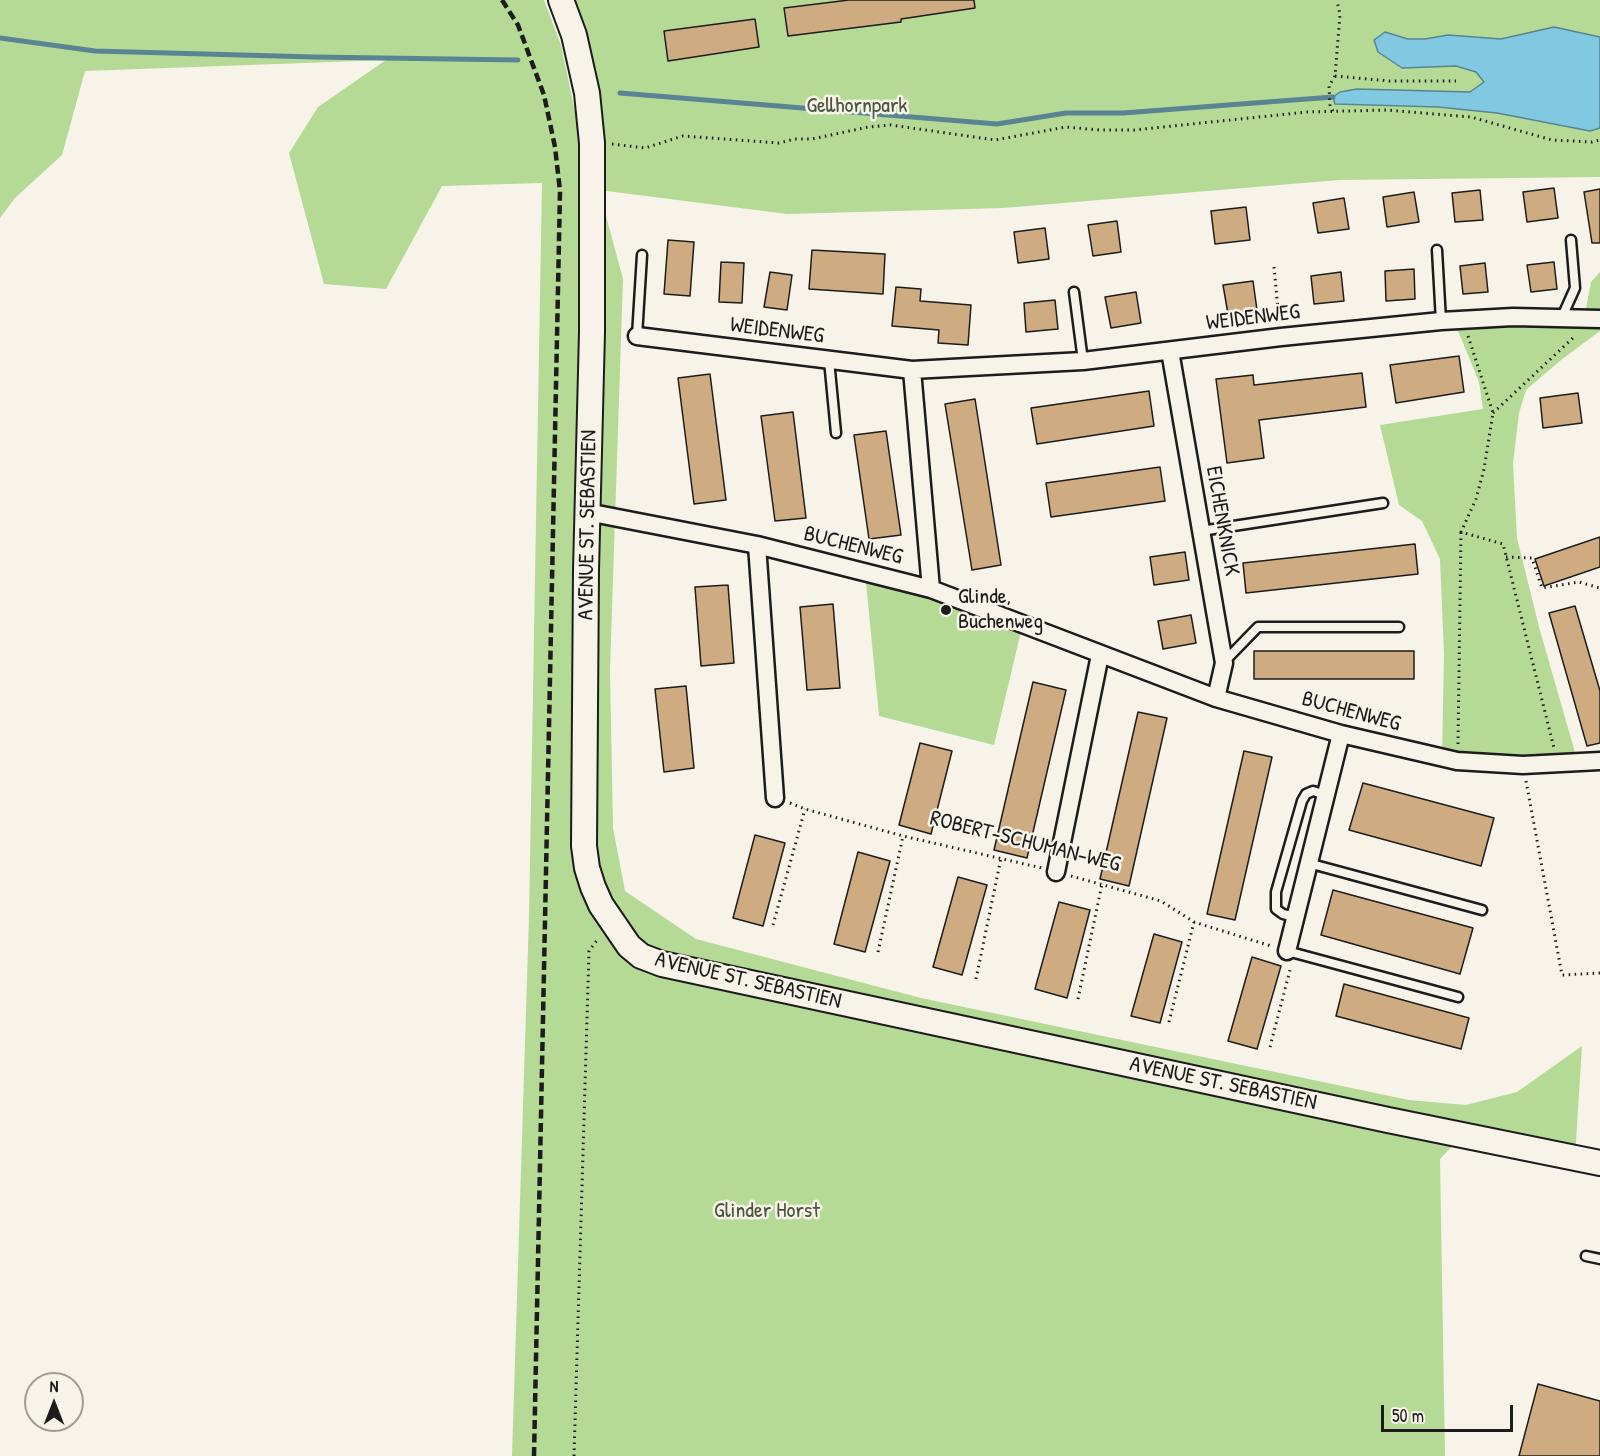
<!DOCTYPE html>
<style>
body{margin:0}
#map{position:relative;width:1600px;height:1456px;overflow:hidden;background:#f7f3e8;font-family:"Patrick Hand",sans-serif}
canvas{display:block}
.north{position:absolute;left:24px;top:1372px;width:60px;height:60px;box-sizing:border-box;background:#f7f3e8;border:2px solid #9f9d96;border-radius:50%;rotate:0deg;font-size:16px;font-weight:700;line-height:24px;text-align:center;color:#1c1c1c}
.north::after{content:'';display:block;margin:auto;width:21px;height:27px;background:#1c1c1c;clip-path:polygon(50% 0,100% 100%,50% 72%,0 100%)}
.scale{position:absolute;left:1381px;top:1405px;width:132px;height:27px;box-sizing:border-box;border:3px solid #1c1c1c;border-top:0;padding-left:8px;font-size:18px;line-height:21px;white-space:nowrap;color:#1c1c1c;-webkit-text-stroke:4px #f7f3e8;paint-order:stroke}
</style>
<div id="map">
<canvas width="1600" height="1456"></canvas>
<div class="north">N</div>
<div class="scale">50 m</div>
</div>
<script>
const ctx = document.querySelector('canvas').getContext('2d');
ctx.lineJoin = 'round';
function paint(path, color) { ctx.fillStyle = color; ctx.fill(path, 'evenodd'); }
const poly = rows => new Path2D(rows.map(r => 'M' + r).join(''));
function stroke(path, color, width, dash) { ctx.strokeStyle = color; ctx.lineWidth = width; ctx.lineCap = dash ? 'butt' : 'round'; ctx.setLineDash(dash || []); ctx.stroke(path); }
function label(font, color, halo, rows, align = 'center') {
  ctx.font = font + ' "Patrick Hand",sans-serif'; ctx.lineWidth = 5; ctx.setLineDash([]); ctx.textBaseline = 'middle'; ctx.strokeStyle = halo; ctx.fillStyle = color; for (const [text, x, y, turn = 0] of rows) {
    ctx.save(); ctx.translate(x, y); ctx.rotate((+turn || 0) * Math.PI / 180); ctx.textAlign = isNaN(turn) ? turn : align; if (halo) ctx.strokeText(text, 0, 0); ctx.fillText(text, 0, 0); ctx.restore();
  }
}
const green = poly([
 [0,0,544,0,561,45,582,145,599,189,559,0,1600,0,1600,37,1554,27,1501,39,1448,35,1425,39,1408,39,1385,32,1401,68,1456,66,1476,72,1485,82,1470,92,1443,93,1335,104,1438,107,1497,113,1589,131,1600,128,1600,177,1339,180,1003,208,787,214,599,190,623,279,610,670,613,828,625,891,696,939,921,998,1409,1100,1466,1105,1517,1092,1582,1046,1575,1157,1462,1136,1440,1159,1445,1456,512,1456,529,916,542,183,442,186,386,289,324,284,289,153,318,107,386,60,85,71,62,155,15,198,0,218],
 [1600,272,1600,331,1561,360,1526,390,1519,413,1513,463,1517,538,1539,627,1578,763,1442,759,1444,654,1440,559,1422,521,1399,505,1380,425,1483,409,1479,382,1452,316,1585,314,1591,282],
 [865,572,1023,623,994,745,879,716]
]);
const water = poly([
 [1554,27,1600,37,1600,128,1590,131,1497,113,1438,107,1335,104,1333,97,1340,92,1357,89,1470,92,1484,82,1476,72,1456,66,1402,68,1378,52,1374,40,1385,32,1408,39,1425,39,1448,35,1501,39,1554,27]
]);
const stream = poly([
 [0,38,95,51,314,57,518,60],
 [620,93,997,124,1066,113,1123,113,1333,97]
]);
const building = poly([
 [849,0,974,0,975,8,901,19,901,22,788,36,784,8,849,0],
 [755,19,759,47,668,61,664,31,755,19],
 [1554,188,1558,218,1527,222,1523,192,1554,188],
 [1600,189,1600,243,1592,243,1584,192,1600,189],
 [1480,190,1483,220,1455,222,1452,193,1480,190],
 [1414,192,1419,222,1387,227,1383,197,1414,192],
 [1344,198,1349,229,1318,233,1313,203,1344,198],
 [1246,207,1250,240,1215,244,1211,211,1246,207],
 [1117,221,1121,252,1093,256,1088,225,1117,221],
 [1045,228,1049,259,1018,263,1014,232,1045,228],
 [668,240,694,242,690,296,664,294,668,240],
 [812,250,885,254,883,294,809,289,812,250],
 [721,262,744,263,742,303,719,302,721,262],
 [1554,262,1557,289,1531,292,1527,265,1554,262],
 [1485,263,1488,292,1463,294,1460,266,1485,263],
 [1414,269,1415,299,1386,301,1385,271,1414,269],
 [770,272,792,275,787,310,764,307,770,272],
 [1341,272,1344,301,1314,304,1311,276,1341,272],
 [1253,281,1257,310,1228,314,1223,285,1253,281],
 [896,287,921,289,920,301,971,305,968,345,938,343,939,330,892,326,896,287],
 [1136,292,1141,323,1111,328,1105,297,1136,292],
 [1055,300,1058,329,1026,332,1024,303,1055,300],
 [1459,356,1464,392,1396,403,1390,365,1459,356],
 [1362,373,1366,407,1259,420,1264,458,1227,463,1216,379,1253,375,1254,385,1362,373],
 [710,374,726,500,694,504,678,378,710,374],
 [1149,391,1154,426,1037,444,1031,408,1149,391],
 [1578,393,1582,423,1543,428,1540,398,1578,393],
 [975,399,1001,565,972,570,945,404,975,399],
 [793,412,806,518,775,521,761,416,793,412],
 [886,431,901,535,869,539,854,435,886,431],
 [1160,467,1165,501,1051,517,1046,483,1160,467],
 [1600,537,1600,567,1544,586,1535,559,1600,537],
 [1415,544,1418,574,1246,593,1243,563,1415,544],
 [1185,552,1189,580,1154,585,1150,557,1185,552],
 [728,585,734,663,701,666,695,587,728,585],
 [833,604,840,688,807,690,800,607,833,604],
 [1575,606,1600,691,1600,743,1587,746,1549,613,1575,606],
 [1191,615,1196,643,1163,649,1158,621,1191,615],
 [1254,651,1414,651,1414,679,1254,679,1254,651],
 [1033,682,1066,690,1027,858,994,850,1033,682],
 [686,686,694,768,664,772,655,689,686,686],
 [1138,712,1167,718,1129,886,1100,879,1138,712],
 [920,743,952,751,931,834,899,825,920,743],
 [1244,751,1272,757,1235,920,1207,914,1244,751],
 [1363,783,1494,818,1481,866,1349,830,1363,783],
 [755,835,785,843,763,926,733,918,755,835],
 [858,852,890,861,865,952,834,944,858,852],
 [958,877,987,885,962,975,933,967,958,877],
 [1333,890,1473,928,1460,974,1321,935,1333,890],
 [1059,902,1090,910,1067,998,1035,989,1059,902],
 [1154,934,1182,942,1160,1023,1131,1016,1154,934],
 [1252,957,1281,966,1257,1049,1228,1041,1252,957],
 [1344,984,1469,1018,1461,1049,1336,1016,1344,984],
 [1538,1384,1600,1401,1600,1456,1519,1456,1538,1384]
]);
const path = poly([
 [1335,76,1390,81,1456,81],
 [1333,111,1330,106,1329,86,1335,76,1340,15,1337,0],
 [612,144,645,148,683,136,779,143,795,139,812,139,868,127,891,125,995,140,1066,127,1099,130,1134,130,1307,112,1387,110,1471,117,1552,140,1592,142,1600,140],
 [1274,267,1279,320],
 [1468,336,1493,413,1484,469,1476,499,1461,532,1503,544,1554,748],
 [1493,413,1575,336],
 [1506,557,1532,558,1542,588,1579,582,1600,588],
 [1458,744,1461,532],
 [1526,781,1562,975,1600,973],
 [790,803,805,809,903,836,1042,868],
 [1071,876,1161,901,1194,922,1271,946],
 [773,925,805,809],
 [878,952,903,836],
 [976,979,1001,858],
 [1078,999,1102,884],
 [1169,1022,1194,922],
 [1270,1047,1291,966],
 [574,1456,589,951,598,939]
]);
const service = poly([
 [1437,250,1441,321],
 [1074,292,1083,361],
 [1562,317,1575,288,1571,240],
 [637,336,642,255],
 [829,360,836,433],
 [1201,531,1383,503],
 [1224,662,1258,627,1399,627],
 [1308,863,1482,910],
 [1295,917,1283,914,1276,909,1276,892,1302,801,1306,794,1313,791,1326,795],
 [1287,951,1458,997],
 [1586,1256,1600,1259]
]);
const minor = poly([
 [637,336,912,370,1083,361,1281,337,1441,321,1513,317,1600,319],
 [1170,351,1224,663,1216,698],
 [912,370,931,589],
 [587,512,757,545,931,589,1216,698,1341,734,1457,761,1523,765,1600,761],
 [757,545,775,798],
 [1056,872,1100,655],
 [1287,951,1341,734]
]);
const secondary = poly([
 [561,0,574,35,587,93,592,143,592,332,586,570,584,846,587,868,593,887,601,905,629,946,641,956,662,964,1388,1120,1600,1163]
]);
const rail = poly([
 [502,0,518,25,544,95,555,147,560,191,534,1456]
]);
const markers = [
 [946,610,6,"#1c1c1c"]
];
const parkNames = [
 ["Gellhornpark",857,106],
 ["Glinder Horst",767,1211]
];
const streetNames = [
 ["WEIDENWEG",1253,318,-7],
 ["WEIDENWEG",777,331,7],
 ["EICHENKNICK",1222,521,80],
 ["AVENUE ST. SEBASTIEN",588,525,-89],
 ["BUCHENWEG",853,546,14],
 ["BUCHENWEG",1351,712,15],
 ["ROBERT-SCHUMAN-WEG",1025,842,14],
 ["AVENUE ST. SEBASTIEN",748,981,13],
 ["AVENUE ST. SEBASTIEN",1223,1084,12]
];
const poiNames = [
 ["Glinde,",958,597],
 ["Buchenweg",958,622]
];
paint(green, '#b5da95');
paint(water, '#81c9e1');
stroke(water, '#598492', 1.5);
stroke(stream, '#598492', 5);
paint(building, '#cfab82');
stroke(building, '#1c1c1c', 1.5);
stroke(service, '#1c1c1c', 13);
stroke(minor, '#1c1c1c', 21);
stroke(secondary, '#1c1c1c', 28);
stroke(path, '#1c1c1c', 3, [1.5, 4.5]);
stroke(service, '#f7f3e8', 8);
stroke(minor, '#f7f3e8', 16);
stroke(secondary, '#f7f3e8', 24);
stroke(rail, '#1c1c1c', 4.5, [9, 4.5]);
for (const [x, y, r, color] of markers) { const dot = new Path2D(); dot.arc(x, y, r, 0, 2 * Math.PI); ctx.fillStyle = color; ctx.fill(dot); stroke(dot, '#f7f3e8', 2); }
label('22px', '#4a5540', '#f7f3e8', parkNames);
label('22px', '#1c1c1c', '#f7f3e8', streetNames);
label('22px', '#1c1c1c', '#f7f3e8', poiNames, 'left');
</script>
